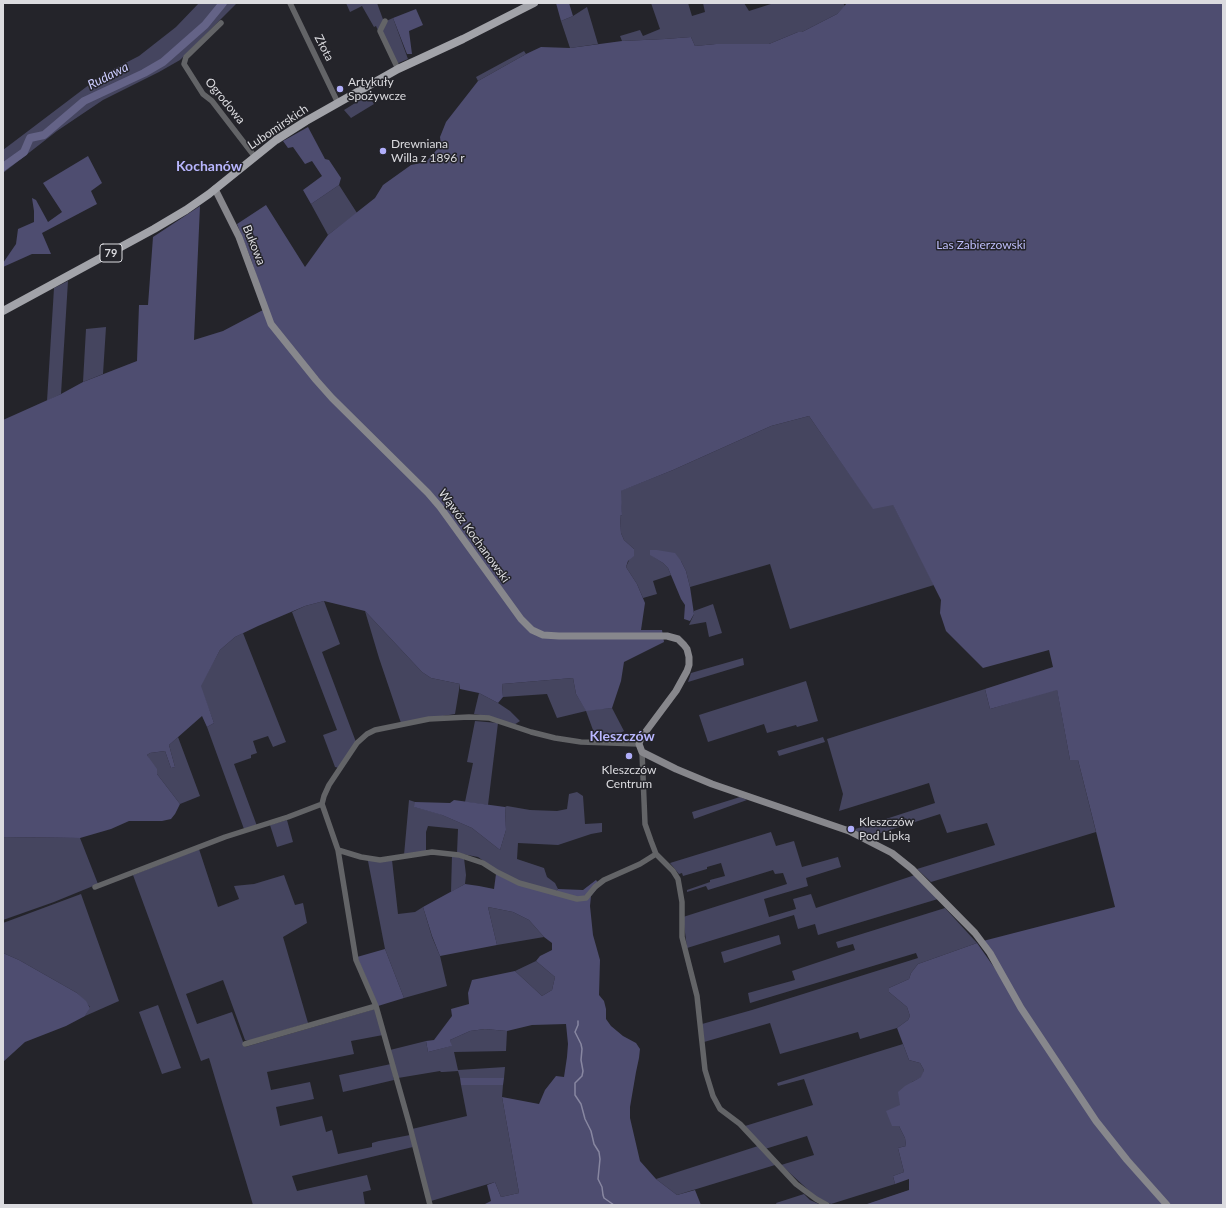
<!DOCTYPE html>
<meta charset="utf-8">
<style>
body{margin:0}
#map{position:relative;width:1226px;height:1208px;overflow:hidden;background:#24242a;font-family:Lato,sans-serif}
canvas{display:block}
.frame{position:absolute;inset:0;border:4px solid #dbdbdf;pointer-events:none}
</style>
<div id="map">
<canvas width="1226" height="1208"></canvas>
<div class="frame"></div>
</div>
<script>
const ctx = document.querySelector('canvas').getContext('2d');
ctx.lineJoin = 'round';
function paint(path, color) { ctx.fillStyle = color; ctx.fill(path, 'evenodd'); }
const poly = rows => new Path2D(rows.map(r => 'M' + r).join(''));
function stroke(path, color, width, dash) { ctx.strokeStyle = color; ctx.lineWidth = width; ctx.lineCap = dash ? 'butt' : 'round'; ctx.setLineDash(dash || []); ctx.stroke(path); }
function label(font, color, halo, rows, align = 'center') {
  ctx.font = font + ' Lato,sans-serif'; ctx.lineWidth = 3; ctx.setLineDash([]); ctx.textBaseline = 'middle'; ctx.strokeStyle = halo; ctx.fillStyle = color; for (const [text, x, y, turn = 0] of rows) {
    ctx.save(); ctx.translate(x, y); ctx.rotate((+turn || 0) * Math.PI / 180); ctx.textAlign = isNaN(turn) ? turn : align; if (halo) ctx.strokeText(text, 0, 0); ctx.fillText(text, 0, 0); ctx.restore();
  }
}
const green = poly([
 [199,3,237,3,180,60,159,72,103,100,57,131,3,173,3,150,102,75,139,56,176,27],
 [346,3,377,3,384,22,393,18,408,59,394,65,376,26,374,27,362,6,350,12],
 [651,3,688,3,692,16,705,12,703,3,744,3,749,11,774,3,843,3,845,6,837,14,802,32,798,32,769,44,716,44,695,46,691,37,665,39,622,41,620,36,640,30,643,36,660,29],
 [587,7,598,44,570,48,561,21,573,16],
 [524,51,526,54,478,81,476,77],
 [368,95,374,104,351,118,344,110],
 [339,185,357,213,328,235,311,204],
 [68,281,61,394,47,401,54,288],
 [106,327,103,374,83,382,86,329],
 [809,416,873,508,893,504,934,585,790,629,770,564,690,587,686,571,681,561,651,555,663,563,668,568,671,575,653,581,657,594,643,598,637,584,626,567,634,549,624,540,621,533,620,516,622,515,620,491,673,470,771,426],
 [324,601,340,644,322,652,356,742,339,768,335,767,323,735,337,730,292,612,305,606],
 [713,604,722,633,709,637,706,622,689,625,694,614,694,611],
 [365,611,422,672,431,678,460,684,455,714,401,723,379,658],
 [243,633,286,742,273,747,268,736,253,741,257,753,251,755,251,758,234,764,257,826,244,829,207,727,214,723,200,686,220,650,235,637],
 [743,658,744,665,688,682,691,673],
 [573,678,576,694,586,710,612,708,624,731,606,741,597,741,586,711,557,718,547,694,503,697,502,684],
 [806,681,818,721,797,727,796,725,767,733,764,724,708,742,699,715],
 [985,689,990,709,1057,689,1070,760,1078,760,1096,832,931,882,917,869,995,845,987,823,947,833,940,814,871,836,852,830,935,803,929,783,839,811,843,794,827,739],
 [479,693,498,703,510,711,520,721,514,725,486,716,474,714],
 [475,721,498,723,488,805,465,802,473,763,467,762],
 [178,737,200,796,180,804,157,774,147,755,150,753,165,751,171,768,175,767,169,745],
 [823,737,825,742,779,756,777,751],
 [577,792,583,796,585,824,602,823,602,832,591,834,558,845,518,843,517,859,544,868,547,877,555,883,558,889,554,893,517,885,478,857,457,853,458,829,428,826,426,832,426,851,404,855,409,800,415,802,415,807,440,814,472,828,500,850,506,830,505,807,507,806,530,810,557,811,567,809,569,794],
 [740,797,747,800,694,819,692,812],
 [287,820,293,842,277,847,270,825],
 [771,832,776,846,794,841,802,867,838,857,841,867,806,878,808,886,764,899,769,917,796,909,793,899,811,894,816,908,915,875,938,899,818,935,815,924,798,929,794,915,687,948,683,917,787,884,783,873,775,874,773,870,708,890,706,886,687,892,687,890,710,882,710,880,725,876,721,863,707,867,707,869,683,876,682,873,679,874,670,863],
 [3,837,80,838,98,884,54,902,3,920],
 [199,849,218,907,239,899,234,886,254,884,284,875,295,905,303,903,307,923,283,937,308,1023,248,1041,245,1040,223,980,186,994,197,1024,232,1012,245,1047,375,1009,383,1035,351,1041,354,1054,267,1072,271,1090,310,1082,314,1099,276,1107,280,1126,322,1116,326,1132,332,1130,338,1154,372,1147,372,1143,379,1141,410,1135,413,1147,292,1176,297,1191,367,1175,371,1190,363,1192,365,1205,253,1205,209,1058,201,1061,133,875],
 [452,855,464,858,466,875,465,884,451,892],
 [392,860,398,914,415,912,423,907,432,937,440,956,447,986,404,998,385,949,368,861],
 [81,894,119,1001,85,1016,90,1007,77,993,19,960,3,953,3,923],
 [488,907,513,912,529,920,544,937,497,945],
 [945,908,977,943,918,964,911,973,909,979,889,988,889,992,907,1007,910,1016,908,1020,897,1028,860,1039,858,1032,780,1054,770,1023,704,1042,702,1024,752,1010,918,958,916,953,750,1003,748,993,795,980,792,971,855,950,853,944,838,948,836,942],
 [779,935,781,944,724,963,721,952],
 [536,961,555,977,552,990,542,996,515,971],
 [158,1005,181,1068,162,1074,139,1012],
 [485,1029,507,1031,506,1051,454,1052,458,1070,505,1067,504,1078,460,1078,458,1071,443,1072,441,1072,440,1071,398,1078,390,1050,426,1041,428,1052,451,1046,450,1040,470,1031],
 [903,1044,909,1060,920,1063,924,1070,922,1077,912,1082,901,1105,899,1126,905,1138,906,1146,898,1148,904,1172,893,1176,895,1184,831,1204,816,1197,781,1165,814,1155,807,1136,765,1149,745,1126,813,1105,804,1079,778,1086,777,1083],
 [391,1064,394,1080,343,1092,339,1075],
 [461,1085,503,1085,502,1097,519,1193,501,1197,495,1182,431,1201,412,1129,467,1116],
 [758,1146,775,1165,677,1195,656,1179],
 [804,1194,810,1200,821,1205,777,1205,776,1203]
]);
const forest = poly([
 [556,3,569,3,573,16,561,21],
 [847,3,1223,3,1223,1205,1170,1205,1097,1121,1023,1008,983,941,1115,907,1078,760,1070,760,1057,690,990,709,985,689,1053,667,1049,650,983,668,946,631,940,613,941,600,893,505,873,509,809,416,771,426,673,470,621,491,622,515,620,516,621,533,624,540,634,549,634,556,628,561,626,567,637,584,645,603,641,630,662,630,664,642,624,662,621,681,612,708,586,711,576,694,573,678,502,684,503,697,498,703,479,693,460,689,460,684,431,678,422,672,365,611,324,601,305,606,258,626,235,637,220,650,201,686,214,723,207,727,202,716,169,745,175,767,171,768,165,751,150,753,147,755,157,769,157,774,180,804,175,814,171,819,162,821,129,821,111,829,80,838,3,837,3,420,61,394,83,382,137,361,139,305,148,305,153,237,200,206,194,340,223,331,261,311,267,309,251,259,237,224,266,205,305,267,328,235,375,198,383,185,411,165,426,162,441,145,440,137,446,122,478,81,526,54,541,47,570,48,622,41,665,39,691,37,695,46,716,44,769,44,798,32,802,32,837,14],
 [416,9,423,25,409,31,412,54,407,54,393,18],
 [308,127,325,159,329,160,341,178,339,185,311,204,303,190,322,176,312,161,305,164,293,147,288,148,283,141],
 [88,156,102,183,91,191,97,204,42,233,51,254,32,254,3,267,3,263,16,244,18,229,34,222,34,211,32,198,36,200,48,222,62,212,43,183],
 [650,550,657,550,675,553,681,561,686,571,690,587,694,614,690,621,684,619,685,605,681,599,668,568,663,563,650,555],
 [454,800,505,807,506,830,500,850,472,828,442,815,414,807,415,802,450,803],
 [496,874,554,893,558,889,583,890,596,880,600,885,591,896,590,906,593,935,600,960,599,995,604,1001,606,1009,606,1019,611,1026,623,1036,636,1043,640,1049,639,1058,636,1072,630,1107,630,1118,640,1161,656,1179,677,1195,695,1190,701,1205,483,1205,491,1201,487,1185,495,1182,501,1197,519,1193,502,1097,539,1104,545,1090,556,1076,564,1077,567,1057,568,1044,566,1024,532,1025,507,1031,485,1029,470,1031,450,1040,452,1046,428,1052,426,1041,434,1040,452,1016,451,1009,469,1004,468,993,472,980,515,971,542,996,552,990,555,977,536,961,540,956,552,950,552,943,544,937,529,920,513,912,488,907,497,945,440,956,432,936,423,907,465,884,479,886,494,889],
 [977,943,996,970,1094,1123,1163,1205,864,1205,909,1190,909,1179,895,1184,893,1176,904,1172,898,1148,906,1146,905,1138,899,1126,892,1126,886,1111,900,1105,898,1092,905,1086,921,1077,924,1070,920,1063,909,1060,897,1028,908,1020,910,1016,907,1007,889,992,889,988,909,979,911,973,918,964],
 [385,949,404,998,378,1006,357,957],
 [3,953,19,960,77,993,86,1001,90,1008,85,1016,66,1026,25,1042,3,1062],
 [460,1078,504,1078,503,1085,461,1085]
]);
const stream = poly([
 [578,1021,578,1025,575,1032,581,1044,582,1049,581,1060,583,1071,582,1076,575,1083,575,1095,581,1104,585,1119,591,1131,594,1144,599,1152,600,1159,598,1179,602,1187,603,1195,604,1198,614,1205]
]);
const river = poly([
 [3,167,24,152,30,138,44,135,84,101,144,73,163,62,205,25,223,3]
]);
const street = poly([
 [290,3,338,103],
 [385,21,380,31,398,69],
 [221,23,186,57,184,64,203,94,212,101,255,157],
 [642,752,645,824,651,841,656,854,673,871,678,879,682,902,682,937,697,996,705,1070,713,1096,720,1109,740,1124,796,1184,816,1199,827,1205],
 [338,850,361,857,380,860,432,852,459,855,483,863,497,872,519,883,577,899,586,898,595,887,604,880,640,864,656,854],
 [95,887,225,837,288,817,322,804],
 [245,1044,376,1006],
 [430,1205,409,1123,376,1006,356,960,338,850,322,804,324,796,329,785,357,743,367,734,375,730,429,719,469,717,489,718,531,732,555,738,581,742,639,744]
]);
const secondary = poly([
 [215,189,239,237,271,324,316,380,332,398,428,493,440,507,521,619,532,630,543,635,559,636,667,636,678,639,684,645,687,649,689,657,689,665,687,671,676,691,641,738,639,744,642,752,676,769,712,784,849,831,892,853,912,869,975,933,990,953,1021,1008,1096,1121,1127,1160,1167,1205]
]);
const primary = poly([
 [3,311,154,229,186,210,209,194,276,140,306,121,398,69,463,39,534,3]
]);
const markers = [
 [340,89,4,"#b0aefa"],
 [383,151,4,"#b0aefa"],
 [629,756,4,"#b0aefa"],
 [851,829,4,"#b0aefa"]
];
const shields = [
 [111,253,22]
];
const shieldNames = [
 ["79",111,253]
];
const streetNames = [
 ["Złota",324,48,63],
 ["Ogrodowa",225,101,51],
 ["Lubomirskich",278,127,-34],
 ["Bukowa",254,245,68],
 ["Wąwóz Kochanowski",474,536,54]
];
const poiNames = [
 ["Artykuły",348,82],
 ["Spożywcze",348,96],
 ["Drewniana",391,144],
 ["Willa z 1896 r",391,158],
 ["Kleszczów",629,770,"center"],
 ["Centrum",629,784,"center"],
 ["Kleszczów",859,822],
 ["Pod Lipką",859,836]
];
const parkNames = [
 ["Las Zabierzowski",981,245]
];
const waterNames = [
 ["Rudawa",108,76,-27]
];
const quarterNames = [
 ["Kochanów",209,166],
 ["Kleszczów",622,736]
];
paint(green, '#45455f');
paint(forest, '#4e4d70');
stroke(stream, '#8887a1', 1.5);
stroke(river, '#646387', 8);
stroke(street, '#636467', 5.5);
stroke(secondary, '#87878c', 7);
stroke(primary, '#a2a3a9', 8);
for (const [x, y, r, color] of markers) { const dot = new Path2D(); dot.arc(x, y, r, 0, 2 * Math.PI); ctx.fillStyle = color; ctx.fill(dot); stroke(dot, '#24242a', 1.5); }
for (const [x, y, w] of shields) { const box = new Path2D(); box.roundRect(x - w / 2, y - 9, w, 18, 3); ctx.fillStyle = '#24242a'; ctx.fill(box); stroke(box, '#dbdbdf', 1); }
label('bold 11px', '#dbdbdf', null, shieldNames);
label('12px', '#dbdbdf', '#24242a', streetNames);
label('12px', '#dbdbdf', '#24242a', poiNames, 'left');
label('12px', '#bebefb', '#24242a', parkNames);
label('italic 13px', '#cacafc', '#24242a', waterNames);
label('bold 14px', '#b8b6fe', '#24242a', quarterNames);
</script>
